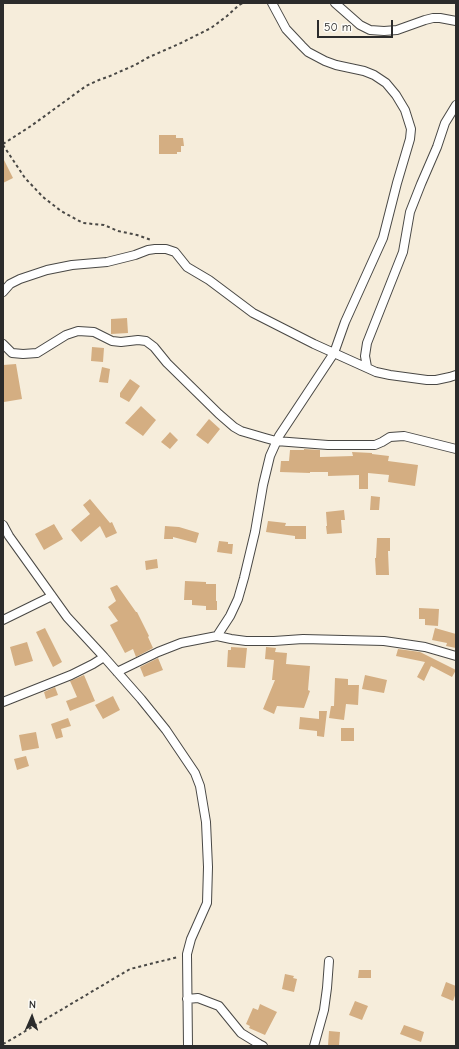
<!DOCTYPE html>
<style>
body{margin:0}
#map{position:relative;width:459px;height:1049px;overflow:hidden;background:#f6eddb;font-family:"Comic Neue",sans-serif}
canvas{display:block}
.frame{position:absolute;inset:0;border:4px solid #2b2b2b;pointer-events:none}
.north{position:absolute;left:12px;top:997px;width:40px;height:40px;-webkit-text-stroke:3px #fdfcf7;paint-order:stroke;rotate:2deg;font-size:11px;font-weight:700;line-height:16px;text-align:center;color:#2b2b2b}
.north::after{content:'';display:block;margin:auto;width:14px;height:18px;background:#2b2b2b;clip-path:polygon(50% 0,100% 100%,50% 72%,0 100%)}
.scale{position:absolute;left:317px;top:20px;width:76px;height:18px;box-sizing:border-box;border:2px solid #2b2b2b;border-top:0;padding-left:5px;font-size:12px;line-height:14px;white-space:nowrap;color:#2b2b2b;-webkit-text-stroke:3px #fdfcf7;paint-order:stroke}
</style>
<div id="map">
<canvas width="459" height="1049"></canvas>
<div class="frame"></div>
<div class="north">N</div>
<div class="scale">50 m</div>
</div>
<script>
const ctx = document.querySelector('canvas').getContext('2d');
ctx.lineJoin = 'round';
function paint(path, color) { ctx.fillStyle = color; ctx.fill(path, 'evenodd'); }
const poly = rows => new Path2D(rows.map(r => 'M' + r).join(''));
function stroke(path, color, width, dash) { ctx.strokeStyle = color; ctx.lineWidth = width; ctx.lineCap = dash ? 'butt' : 'round'; ctx.setLineDash(dash || []); ctx.stroke(path); }
const building = poly([
 [159,135,176,135,176,138,183,138,184,146,181,146,181,152,177,152,177,154,159,154],
 [3,158,13,178,3,183],
 [127,318,128,333,111,334,111,319],
 [92,347,104,348,103,362,91,361],
 [16,364,22,399,4,402,3,398,3,365],
 [102,367,110,369,108,383,99,382],
 [130,379,140,386,129,402,120,397,120,393],
 [141,406,156,420,143,436,125,423],
 [209,419,220,429,208,444,196,435],
 [170,432,178,440,170,449,161,442],
 [304,449,320,450,320,457,353,456,352,452,372,453,372,454,389,456,388,461,418,465,415,486,388,482,389,475,368,473,368,489,359,489,359,475,328,476,328,472,310,472,310,473,280,472,281,461,289,461,290,450,304,450],
 [371,496,380,497,379,510,370,510],
 [90,499,110,523,112,522,117,533,106,538,100,526,81,542,71,530,90,514,83,505],
 [344,510,345,520,341,520,342,533,327,534,326,526,327,526,326,512],
 [268,521,286,523,285,526,306,526,306,539,295,539,295,536,266,532],
 [54,524,63,539,44,550,35,534],
 [165,526,179,527,199,533,196,543,173,537,173,539,164,539],
 [377,538,390,538,390,551,388,551,389,575,376,575,375,558,376,558],
 [219,541,228,542,228,544,233,544,232,554,217,552],
 [157,559,158,568,146,570,145,561],
 [185,581,206,582,206,584,216,584,216,601,217,601,217,610,206,610,206,606,192,605,192,600,184,600],
 [117,585,136,612,137,612,149,636,148,637,153,648,136,657,133,649,125,653,110,625,118,621,108,607,116,601,110,588],
 [419,608,439,609,438,626,425,625,425,619,419,619],
 [45,628,62,662,53,667,36,632],
 [435,628,456,634,456,648,446,646,447,643,432,640],
 [27,642,33,661,15,666,10,647],
 [231,647,247,648,245,668,227,667,228,650,231,650],
 [266,647,276,648,275,652,287,653,286,664,310,666,308,690,310,691,304,708,277,706,274,714,263,709,275,680,272,680,274,660,265,659],
 [398,649,420,652,456,670,452,677,431,666,424,681,417,677,425,662,396,656],
 [158,658,163,670,144,677,140,667],
 [84,675,95,701,70,711,66,701,77,697,70,681],
 [365,675,387,680,384,693,362,689],
 [335,678,348,679,348,685,359,685,358,705,346,704,344,720,329,718,331,706,334,706],
 [55,687,58,695,46,699,44,692],
 [113,696,120,710,103,719,95,705],
 [319,711,327,711,324,737,317,736,317,731,299,729,300,717,319,719],
 [68,718,71,726,61,729,63,737,56,739,51,724],
 [341,728,354,728,354,741,341,741],
 [36,732,39,748,22,751,19,735],
 [26,756,29,766,17,770,14,759],
 [359,970,371,970,371,978,358,978],
 [285,974,294,976,293,978,297,979,294,992,282,989],
 [446,982,456,986,456,993,453,1001,441,996],
 [355,1001,368,1006,362,1020,349,1015],
 [260,1004,277,1012,265,1035,249,1028,250,1026,246,1024,253,1008,258,1010],
 [404,1025,424,1032,421,1042,400,1034],
 [329,1031,340,1032,339,1046,328,1046]
]);
const path = poly([
 [3,144,31,126,86,86,99,80,110,76,135,65,147,58,181,43,211,28,227,16,239,5,243,3],
 [3,145,25,178,43,197,61,211,83,223,104,225,118,231,137,235,151,240],
 [3,1044,12,1039,130,969,178,957]
]);
const minor = poly([
 [335,3,360,25,370,30,384,31,397,30,425,20,433,18,440,18,456,21],
 [3,292,10,284,20,279,47,270,72,265,107,262,135,255,148,250,155,249,166,249,175,252,187,267,209,280,253,313,314,344,376,372,390,375,427,380,436,380,450,377,456,375],
 [3,344,12,353,23,354,37,353,66,335,78,331,94,332,112,341,121,342,138,340,146,341,154,347,167,363,219,414,234,427,241,431,265,438,276,441,328,445,375,445,382,442,390,437,404,436,456,449],
 [367,367,365,356,367,343,403,252,410,212,421,184,437,147,445,123,456,105],
 [3,525,9,536,67,617,104,657,141,699,166,730,195,773,200,786,206,822,208,867,207,903,191,939,187,954,188,1046],
 [3,620,52,596],
 [217,636,230,616,238,599,244,578,255,532,263,485,270,456,279,436,334,353,345,322,383,238,397,183,410,139,411,129,405,110,396,95,386,83,374,75,364,71,336,65,325,61,308,52,302,46,286,29,272,3],
 [117,672,158,652,181,643,217,636,231,639,246,641,274,641,303,639,384,641,425,647,456,656],
 [3,702,71,675,93,664,104,657],
 [187,999,198,998,219,1006,241,1033,259,1044,263,1046],
 [314,1046,324,1010,327,988,329,961]
]);
paint(building, '#d4ae82');
stroke(minor, '#494845', 10);
stroke(path, '#494845', 2, [3, 3]);
stroke(minor, '#fff', 8);
</script>
